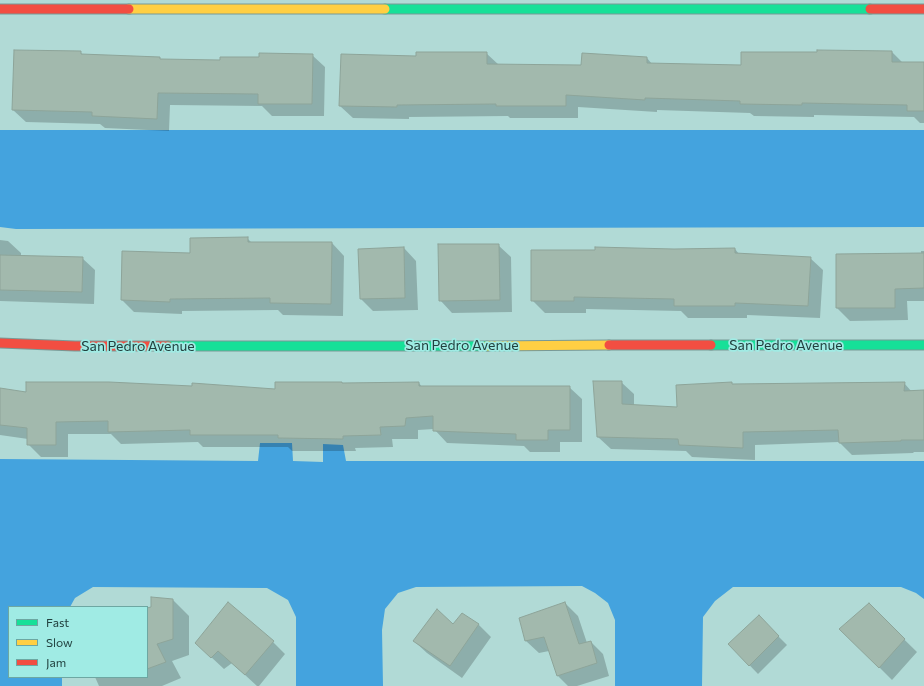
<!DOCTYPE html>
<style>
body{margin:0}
#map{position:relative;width:924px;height:686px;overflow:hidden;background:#b1dad6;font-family:Commissioner,sans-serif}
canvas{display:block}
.legend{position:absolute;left:8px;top:606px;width:140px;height:72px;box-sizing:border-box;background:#a0ebe4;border:1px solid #6da7a2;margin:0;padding:5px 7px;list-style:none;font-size:12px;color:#21403e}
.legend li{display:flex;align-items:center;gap:8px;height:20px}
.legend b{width:20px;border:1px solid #6da7a2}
</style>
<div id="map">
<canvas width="924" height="686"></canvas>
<ul class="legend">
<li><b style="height:5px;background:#16e098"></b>Fast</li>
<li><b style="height:5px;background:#ffcf43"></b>Slow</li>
<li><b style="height:5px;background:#f24e42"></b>Jam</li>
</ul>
</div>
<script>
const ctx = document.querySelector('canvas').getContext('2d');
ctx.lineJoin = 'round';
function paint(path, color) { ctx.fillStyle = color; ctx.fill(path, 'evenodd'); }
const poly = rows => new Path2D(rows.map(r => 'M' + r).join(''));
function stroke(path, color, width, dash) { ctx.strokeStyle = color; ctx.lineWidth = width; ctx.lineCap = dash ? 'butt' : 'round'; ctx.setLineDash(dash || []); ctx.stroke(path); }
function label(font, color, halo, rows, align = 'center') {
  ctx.font = font + ' Commissioner,sans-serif'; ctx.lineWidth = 3.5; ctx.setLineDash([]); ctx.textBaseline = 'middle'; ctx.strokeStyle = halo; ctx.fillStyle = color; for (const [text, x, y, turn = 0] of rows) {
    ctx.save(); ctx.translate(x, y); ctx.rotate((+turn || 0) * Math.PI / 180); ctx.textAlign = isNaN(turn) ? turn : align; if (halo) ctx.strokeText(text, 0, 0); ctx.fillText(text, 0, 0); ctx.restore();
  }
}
const water = poly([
 [0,130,924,130,924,227,16,229,0,227],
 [260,443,292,443,293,461,323,462,323,444,343,445,346,461,924,461,924,599,916,593,901,587,733,587,715,601,703,617,702,686,615,686,615,620,608,603,595,593,582,586,416,587,398,593,385,609,382,630,383,686,296,686,296,617,288,600,267,588,93,587,75,598,70,607,9,607,9,677,62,677,62,686,0,686,0,459,258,461]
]);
const shadow = poly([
 [80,52,83,55,159,58,162,60,221,61,312,55,325,67,324,116,272,116,262,106,170,105,169,131,105,128,100,124,26,122,13,110],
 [892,52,903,63,924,63,924,123,920,123,914,117,814,115,814,117,754,116,750,113,657,110,657,112,578,107,578,118,510,118,508,116,409,117,409,119,353,118,340,106,417,57,486,53,499,65,582,66,647,58,652,64,742,66],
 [247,238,252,243,332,243,344,256,343,316,283,315,278,310,182,311,182,314,134,312,122,300,191,254],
 [0,240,8,241,21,253,21,256,82,258,95,270,94,304,0,301],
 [498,245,511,257,512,312,452,313,440,300],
 [404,248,416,261,418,310,373,311,361,299],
 [735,249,739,254,810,258,823,270,820,318,747,315,747,318,688,318,681,311,586,309,586,313,545,313,532,300,674,250],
 [921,251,924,251,924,301,907,301,908,320,850,321,837,308,837,255,921,254],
 [621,382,634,394,634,406,678,408,733,385,904,383,912,392,924,391,924,452,914,452,913,453,852,455,839,442,755,445,755,460,692,457,686,451,611,449,598,437],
 [419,383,422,387,569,387,582,399,582,442,560,442,560,452,530,452,524,446,447,443,434,429,418,430,418,439,392,439,393,447,355,448,356,451,292,451,288,447,203,447,198,442,121,444,111,434,68,434,68,457,41,457,28,444,28,439,0,435,0,389,27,393,276,390,343,384],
 [152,598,173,600,189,616,189,655,172,661,181,678,162,686,99,686,95,677,147,677,147,609,152,608],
 [565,603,578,616,587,643,591,642,603,654,609,676,577,686,568,686,558,676,549,651,539,653,526,641,520,618],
 [869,605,917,652,892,680,841,629],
 [759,617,787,645,758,674,729,644],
 [478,624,491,637,462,678,427,653,414,641,453,626],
 [273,642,285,654,259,686,257,686,232,663,224,669,196,643]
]);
const building = poly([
 [14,50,81,51,81,54,160,57,160,59,220,60,220,57,259,57,259,53,313,54,312,104,258,104,258,94,158,93,157,119,92,116,92,112,12,110,14,50],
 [817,50,892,51,892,62,924,62,924,111,907,111,907,105,802,103,802,105,740,104,740,101,645,98,645,100,566,95,566,106,496,106,496,104,397,105,397,107,339,106,341,54,416,56,416,52,487,52,487,64,581,65,582,53,647,57,647,63,741,65,741,52,817,52,817,50],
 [248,237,248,242,332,242,331,304,270,303,270,298,170,299,170,302,121,300,122,251,190,253,190,238,248,237],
 [438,244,499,244,500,300,439,301,438,244],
 [404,247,405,298,360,299,358,249,404,247],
 [595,247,674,249,735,248,735,253,811,257,808,306,735,303,735,306,674,306,674,299,574,297,574,301,531,301,531,250,595,250,595,247],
 [924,253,924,288,895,289,895,308,836,308,836,254,924,253],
 [0,255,83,257,82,292,0,290,0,255],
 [593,381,622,381,622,404,677,407,676,385,732,382,732,384,905,382,904,391,924,390,924,440,901,440,901,441,839,443,838,430,743,432,743,448,679,445,678,439,597,437,593,381],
 [26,382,109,382,192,386,192,383,275,389,275,382,342,382,342,383,419,382,419,386,570,386,570,430,548,430,548,440,516,440,516,434,433,431,433,416,406,418,405,426,380,427,381,435,343,436,343,439,278,438,278,435,190,435,190,430,108,432,108,421,56,422,56,445,27,445,27,428,0,425,0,388,26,392,26,382],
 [151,597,173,599,173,639,157,644,166,662,147,669,147,608,151,607,151,597],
 [228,602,274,641,245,675,218,651,211,658,195,643,228,602],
 [565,602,579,644,591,641,597,663,557,676,544,637,525,641,519,618,565,602],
 [869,603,905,639,879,668,839,629,869,603],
 [437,609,453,624,462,613,479,624,450,666,413,641,437,609],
 [759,615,779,636,749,666,728,644,759,615]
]);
const fast = poly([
 [385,9,870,9],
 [711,345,924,345],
 [168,346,487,346]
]);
const slow = poly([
 [129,9,385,9],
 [487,346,609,345]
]);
const jam = poly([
 [0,9,129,9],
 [870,9,924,9],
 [0,343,75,346,168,346],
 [609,345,711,345]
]);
const streetNames = [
 ["San Pedro Avenue",462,345],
 ["San Pedro Avenue",786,345],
 ["San Pedro Avenue",138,346]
];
paint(water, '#44a3de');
paint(shadow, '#0003');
paint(building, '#a2b9ad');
stroke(building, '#8da499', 1);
stroke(fast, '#789996', 11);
stroke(slow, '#789996', 11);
stroke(jam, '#789996', 11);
stroke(fast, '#16e098', 9);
stroke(slow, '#ffcf43', 9);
stroke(jam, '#f24e42', 9);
label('14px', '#21403e', '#a0ebe4', streetNames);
</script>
